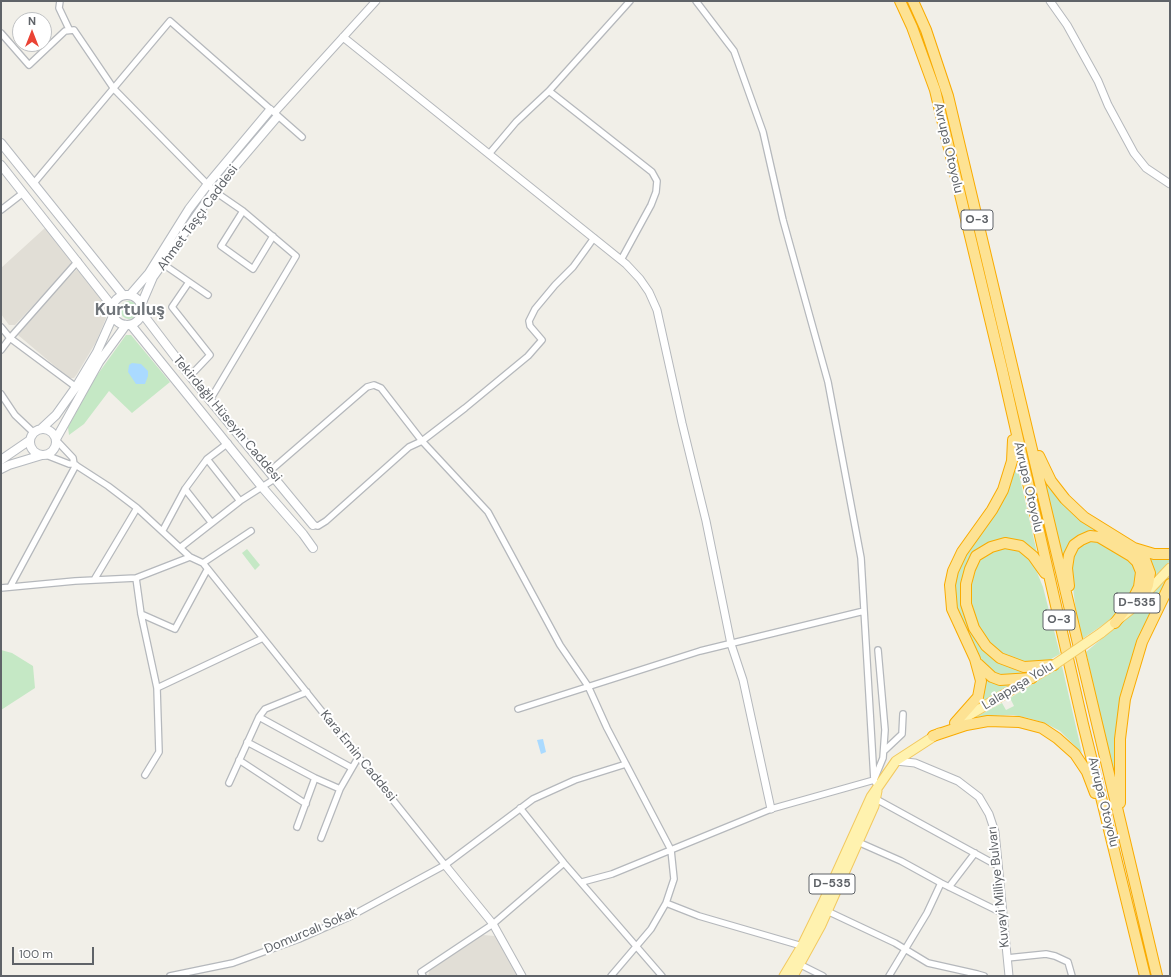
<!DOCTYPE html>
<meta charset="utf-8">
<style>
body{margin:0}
#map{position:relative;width:1171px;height:977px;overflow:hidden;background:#f1efe8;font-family:"DM Sans",sans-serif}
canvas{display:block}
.frame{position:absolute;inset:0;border:2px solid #5f6368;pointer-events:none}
.north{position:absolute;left:12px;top:12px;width:40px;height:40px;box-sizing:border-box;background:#fff;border:1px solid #bfc1c3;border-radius:50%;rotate:0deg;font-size:11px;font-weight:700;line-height:16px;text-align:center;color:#5f6368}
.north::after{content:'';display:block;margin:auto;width:14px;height:18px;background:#ea4335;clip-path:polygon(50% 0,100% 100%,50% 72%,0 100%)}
.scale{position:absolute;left:12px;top:947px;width:82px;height:18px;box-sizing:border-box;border:2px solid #5f6368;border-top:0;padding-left:5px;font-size:12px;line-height:14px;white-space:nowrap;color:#5f6368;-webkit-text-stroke:3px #fff;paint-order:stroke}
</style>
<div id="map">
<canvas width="1171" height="977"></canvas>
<div class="frame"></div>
<div class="north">N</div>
<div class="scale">100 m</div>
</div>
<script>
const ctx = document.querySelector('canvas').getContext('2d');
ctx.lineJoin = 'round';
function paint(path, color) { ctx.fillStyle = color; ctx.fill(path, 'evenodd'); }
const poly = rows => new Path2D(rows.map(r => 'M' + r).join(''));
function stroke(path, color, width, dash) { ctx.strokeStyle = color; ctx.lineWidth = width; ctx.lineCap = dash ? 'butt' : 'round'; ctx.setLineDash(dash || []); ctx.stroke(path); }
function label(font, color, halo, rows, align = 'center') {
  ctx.font = font + ' "DM Sans",sans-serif'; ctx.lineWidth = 4; ctx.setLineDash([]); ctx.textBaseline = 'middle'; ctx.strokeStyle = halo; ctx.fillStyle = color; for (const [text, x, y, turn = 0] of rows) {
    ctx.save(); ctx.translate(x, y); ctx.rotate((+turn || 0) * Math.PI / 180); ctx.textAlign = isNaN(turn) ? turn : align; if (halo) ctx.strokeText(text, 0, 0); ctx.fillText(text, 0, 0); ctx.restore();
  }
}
const education = poly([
 [46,227,74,262,15,325,9,325,1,314,1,268],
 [78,268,82,268,105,304,106,318,96,342,77,374,74,378,69,378,18,335,17,331],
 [483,935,495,936,518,976,428,976,430,969]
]);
const green = poly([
 '120 310a9 9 0 1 1 18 0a9 9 0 1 1-18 0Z',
 [126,335,131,335,170,382,132,413,109,391,84,424,69,435,68,427,95,378],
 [1014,470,1018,470,1038,557,1004,539,985,544,975,552,962,578,961,594,964,615,982,647,991,657,1002,664,1028,670,1029,673,1024,676,996,675,982,665,953,605,956,569],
 [1044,479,1050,488,1101,533,1085,534,1064,566],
 [1085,541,1097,541,1133,563,1137,573,1134,590,1113,618,1082,639,1077,620,1070,563,1073,554],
 [1002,548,1019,549,1025,553,1034,565,1043,587,1060,654,1051,659,1051,660,1030,664,1004,656,1004,654,988,641,977,624,972,603,972,584,976,566,984,555],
 [247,549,260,565,255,570,242,553],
 [1146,555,1170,557,1170,561,1152,581],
 [1170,574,1170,579,1138,644,1116,771,1113,772,1086,652,1137,609],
 [1,650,12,653,33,666,35,688,1,710],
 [1062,666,1082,753,1060,731,1045,723,1028,718,1013,715,989,716,968,721,1002,703,1006,710,1014,706,1010,698],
 [982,673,1012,684,977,705]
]);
const water = poly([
 [132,363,141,364,148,371,148,376,145,384,136,384,128,372,129,365],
 [543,739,546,752,541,754,537,740]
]);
const minor = poly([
 [60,1,59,8,69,29],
 [696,1,734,51,763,132,783,220,828,382,861,558,874,780,878,787],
 [1,33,29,65,65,31,74,30,114,89,214,191,243,211,296,256,210,400],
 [549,91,652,172,657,181,656,192,651,205,621,260],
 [489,154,516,122,549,91,630,1],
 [34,183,170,21,302,137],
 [1,210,23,193],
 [243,211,221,246,253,269,273,236],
 [163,264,208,295],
 [189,282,172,307,210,355,190,376],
 [1,327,10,338,78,261],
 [1,350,10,338,76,387],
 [1,394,15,415,34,433],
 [57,441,73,458,74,464,108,486,137,508,190,557,203,563,445,865],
 [46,455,69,464,74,464],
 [207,459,240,501],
 [270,471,367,387,374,385,381,388,422,441,488,512,560,645,588,686,607,728,671,850,674,879,666,903,651,929,611,976],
 [185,489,211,522],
 [313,525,318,526,326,521,409,447,422,441,465,408,528,356,542,340,530,326,529,321,535,309,555,285,573,267,594,238],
 [163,530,185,489,207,459,228,443],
 [181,547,240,501,276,478],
 [203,563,251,531],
 [136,578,141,614,157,688,159,752,145,775],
 [94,580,137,508],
 [10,587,76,465],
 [1,588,75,581,136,578,190,557],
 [141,614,175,629,207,570],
 [157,688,263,638],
 [518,709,700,651,864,611],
 [259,717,352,768],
 [247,742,315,778,340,789],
 [884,751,902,734,903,714],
 [239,760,306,804],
 [229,783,259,717,265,709,307,692],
 [876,799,998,866],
 [520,808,564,863,662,976],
 [297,827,315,778],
 [321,838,340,789,359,756],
 [858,842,901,861,941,883,1002,913],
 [582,882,612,874,771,809,874,780,883,758,885,730,878,650],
 [949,887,975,853],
 [666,903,699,916,802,946],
 [827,911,895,943,928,963,977,974],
 [1007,958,1046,954,1055,956,1068,962,1072,976],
 [801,965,823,976],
 [170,976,233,963,299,939,351,916,445,865,533,799,575,780,626,764],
 [423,976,421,972,493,924,564,863],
 [889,976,927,913,941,883],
 [975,976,977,974,984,976]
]);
const tertiary = poly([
 [1050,1,1067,25,1098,81,1108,105,1134,153,1146,168,1170,184],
 [343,37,626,264,640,279,649,292,657,310,682,423,706,521,731,644,743,680,771,809],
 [275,112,376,1],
 [896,761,915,763,958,781,979,797,989,814,995,832,1009,976],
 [445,865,493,924,522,976]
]);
const secondary = poly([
 [1,143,123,295],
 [1,165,112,306],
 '112 310a15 15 0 1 1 30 0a15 15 0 1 1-30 0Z',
 [130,295,149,273,189,209,208,184,270,110],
 [141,305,153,277,214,191,277,117],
 [142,313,190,376,313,525],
 [131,325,262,487,303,534,313,548],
 '30 442a13 13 0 1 1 26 0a13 13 0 1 1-26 0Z',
 [41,429,56,415,76,387,97,352,113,316],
 [56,439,99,362,126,325],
 [1,460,30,440],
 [1,469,9,465,42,455]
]);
const primary = poly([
 [1101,633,1130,610,1170,568],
 [959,721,1054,665],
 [784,976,802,946,823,903,871,797,896,761,939,733],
 [793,976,821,925,874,806,877,791]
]);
const motorway = poly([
 [900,1,912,27,935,90,1002,369,1083,724,1145,976],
 [913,1,926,30,948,96,1157,976],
 [1039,456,1051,481,1065,499,1084,517,1134,548,1154,554,1170,554],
 [1136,549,1144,557,1150,573,1148,585,1143,598],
 [1045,573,1033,556,1021,546,1005,543,991,547,976,556,970,569,966,584,966,604,974,628,986,646,1000,658,1024,667,1054,665],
 [1069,586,1067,568,1069,555,1074,545,1081,540,1090,536,1099,537,1131,556,1137,562,1141,572,1139,587,1133,599,1115,623],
 [978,664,992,677,1000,680,1032,678],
 [955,723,978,697,981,681,975,659,952,609,950,585,953,571,962,552,992,510,1003,490,1012,461,1013,440],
 [933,736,966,725,988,721,1019,722,1042,728,1057,738,1075,754,1087,772,1095,793],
 [1120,803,1120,739,1125,699,1142,642,1170,584]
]);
const primaryBridge = poly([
 [1054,665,1101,633]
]);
const shields = [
 [977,220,32],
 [1137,603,46],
 [1059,620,32],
 [832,884,46]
];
const shieldNames = [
 ["O-3",977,220],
 ["D-535",1137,603],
 ["O-3",1059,620],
 ["D-535",832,884]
];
const streetNames = [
 ["Avrupa Otoyolu",948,148,77],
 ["Ahmet Taşçı Caddesi",198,218,-54],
 ["Tekirdağlı Hüseyin Caddesi",227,419,50],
 ["Avrupa Otoyolu",1028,487,77],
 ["Lalapaşa Yolu",1018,686,-31],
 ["Kara Emin Caddesi",358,756,51],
 ["Avrupa Otoyolu",1103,802,76],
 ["Kuvayi Milliye Bulvarı",999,887,-96],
 ["Domurcalı Sokak",311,931,-23]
];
const districtNames = [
 ["Kurtuluş",130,311]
];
paint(education, '#e1ded6');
paint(green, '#c5e8c5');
paint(water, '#aadaff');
stroke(minor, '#b5b8bc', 8);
stroke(tertiary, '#b5b8bc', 9);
stroke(secondary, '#b6babf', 10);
stroke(primary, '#f2c960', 11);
stroke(motorway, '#f9ab00', 12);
stroke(minor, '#fff', 5.5);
stroke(tertiary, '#fff', 7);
stroke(secondary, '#fff', 8);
stroke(primary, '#fff2af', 9);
stroke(motorway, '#fde293', 10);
stroke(primaryBridge, '#f2c960', 11, []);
stroke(primaryBridge, '#fff2af', 9);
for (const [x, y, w] of shields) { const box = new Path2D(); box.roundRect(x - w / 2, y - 10, w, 20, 3); ctx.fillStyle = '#fff'; ctx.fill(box); stroke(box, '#5f6368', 1); }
label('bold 12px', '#5f6368', null, shieldNames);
label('13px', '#5f6368', '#fff', streetNames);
label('bold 17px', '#70757a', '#fff', districtNames);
</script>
